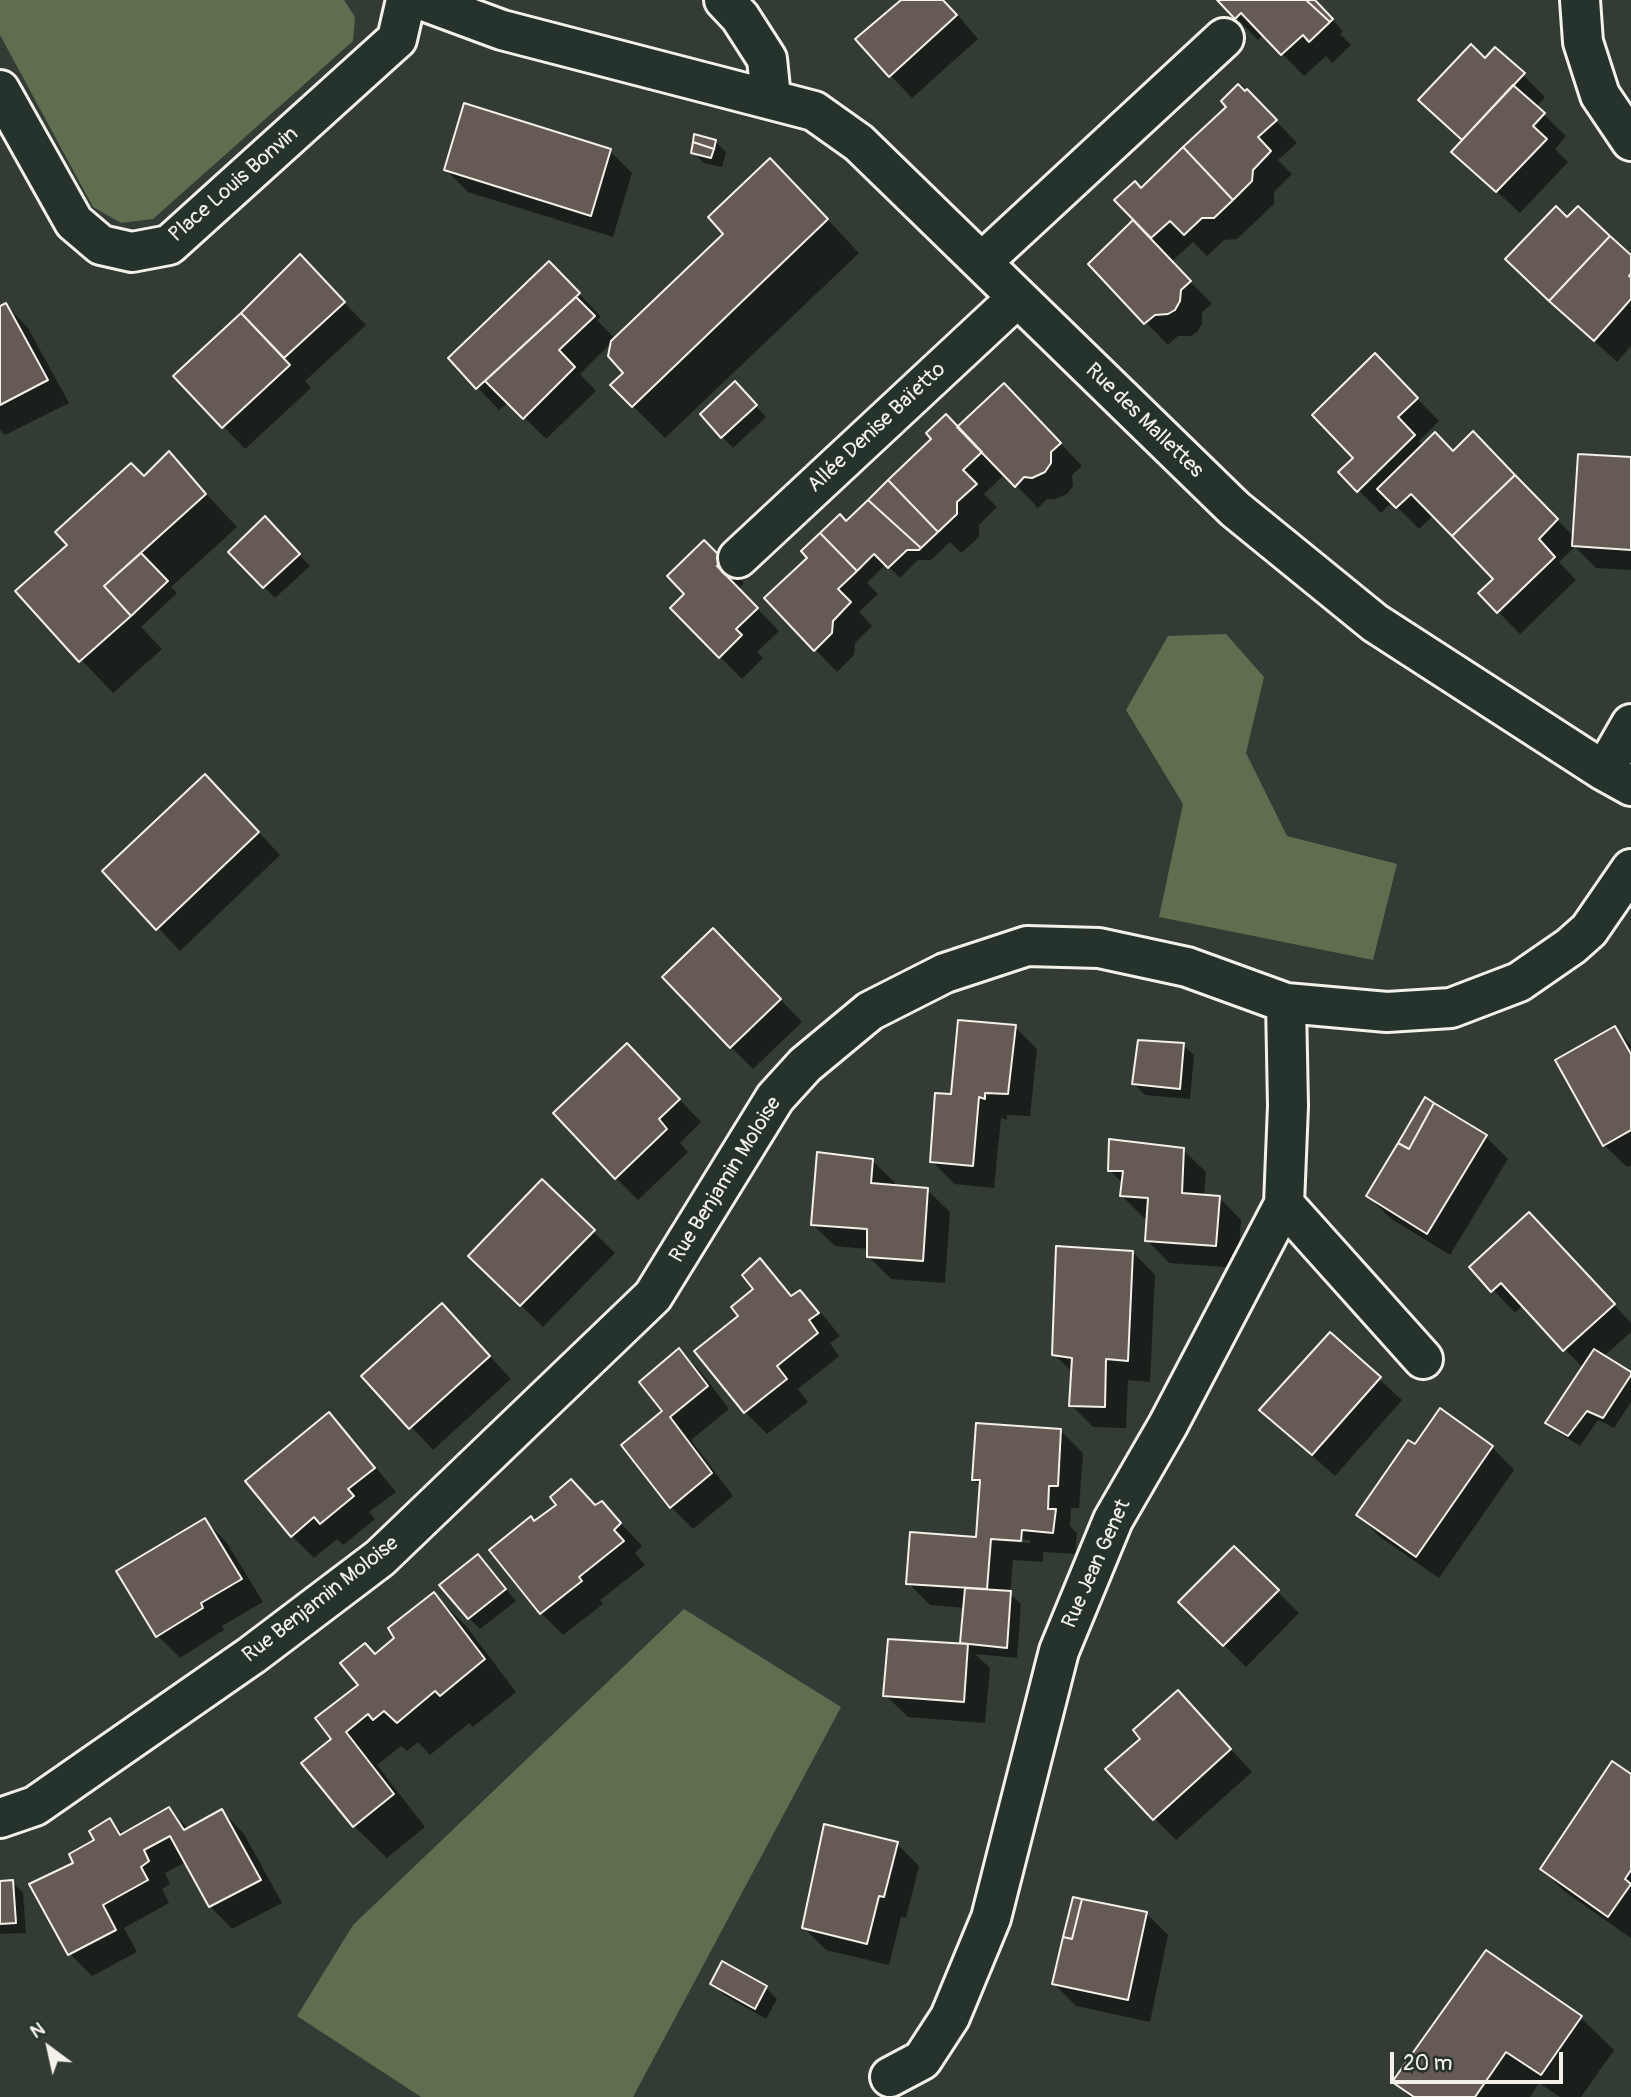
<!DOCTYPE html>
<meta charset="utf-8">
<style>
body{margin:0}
#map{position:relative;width:1631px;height:2097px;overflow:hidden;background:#333b35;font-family:Pangolin,sans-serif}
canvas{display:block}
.north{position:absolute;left:14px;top:2013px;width:70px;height:70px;-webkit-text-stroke:5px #26332d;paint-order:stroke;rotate:327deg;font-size:19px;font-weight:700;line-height:28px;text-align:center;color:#f4f1e8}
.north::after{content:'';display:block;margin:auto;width:24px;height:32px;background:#f4f1e8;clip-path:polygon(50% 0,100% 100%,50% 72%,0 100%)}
.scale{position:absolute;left:1390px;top:2052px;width:173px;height:32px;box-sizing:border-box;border:4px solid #f4f1e8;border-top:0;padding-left:9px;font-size:21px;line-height:24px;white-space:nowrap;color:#f4f1e8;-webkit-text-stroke:5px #26332d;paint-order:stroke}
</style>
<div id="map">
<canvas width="1631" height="2097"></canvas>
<div class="north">N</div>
<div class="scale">20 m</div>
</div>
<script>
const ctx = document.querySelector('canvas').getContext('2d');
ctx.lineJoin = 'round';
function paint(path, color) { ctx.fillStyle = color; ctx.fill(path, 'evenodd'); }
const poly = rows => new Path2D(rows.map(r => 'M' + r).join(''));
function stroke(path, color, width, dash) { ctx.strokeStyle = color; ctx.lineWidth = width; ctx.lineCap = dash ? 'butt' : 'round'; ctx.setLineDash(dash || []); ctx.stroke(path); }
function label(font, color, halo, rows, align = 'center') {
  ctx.font = font + ' Pangolin,sans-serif'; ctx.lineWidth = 5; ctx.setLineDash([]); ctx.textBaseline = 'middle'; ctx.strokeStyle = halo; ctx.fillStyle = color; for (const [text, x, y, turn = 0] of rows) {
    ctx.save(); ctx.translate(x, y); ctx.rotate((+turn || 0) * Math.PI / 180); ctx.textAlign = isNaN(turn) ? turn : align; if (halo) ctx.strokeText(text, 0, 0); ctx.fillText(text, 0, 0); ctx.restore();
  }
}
const green = poly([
 [0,0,344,0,355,17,353,41,153,219,121,223,93,207,0,35],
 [1226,634,1264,677,1246,753,1287,836,1397,864,1373,960,1159,917,1183,804,1126,710,1168,636],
 [684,1609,841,1707,633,2097,421,2097,297,2016,353,1925]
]);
const shadow = poly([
 [904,0,945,0,978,39,912,98,890,75],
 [1219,0,1314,0,1343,31,1340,34,1351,45,1332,63,1326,56,1304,76,1263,34,1258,40],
 [1485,60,1523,75,1545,97,1536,107,1566,136,1555,149,1568,162,1520,213,1454,152,1464,141,1420,100],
 [1241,84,1297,143,1278,160,1292,174,1274,192,1274,204,1237,239,1224,240,1207,256,1193,242,1171,262,1212,304,1202,312,1202,324,1197,332,1191,336,1178,336,1168,345,1090,265,1136,220,1141,190,1229,107,1223,101],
 [715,141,726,152,722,167,704,163,693,152],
 [610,151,632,173,613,237,468,192,446,170],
 [803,193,859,253,665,438,612,385,625,373,612,342,580,374,596,391,546,439,509,402,499,410,450,358,571,285,601,317,597,320,615,339],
 [1567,220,1631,257,1631,346,1617,362,1529,281],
 [300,257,366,325,305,381,311,388,245,449,176,376],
 [6,305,28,328,69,403,5,435,0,430,0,308],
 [1375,356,1439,421,1419,441,1424,445,1453,453,1495,455,1574,537,1631,459,1631,570,1596,568,1575,547,1559,562,1576,580,1520,634,1480,593,1496,579,1434,515,1419,529,1392,502,1381,513,1341,472,1356,458],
 [735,384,766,417,733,448,702,415],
 [1026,407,1082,466,1072,475,1073,486,1067,494,1055,499,1047,499,1038,508,1005,474,984,494,997,507,979,525,979,537,961,553,950,542,931,560,918,560,900,578,886,564,867,583,878,594,859,612,872,626,855,643,854,655,837,672,815,649,846,523,958,429],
 [169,454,237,527,171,587,177,593,141,627,162,649,113,693,17,592],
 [265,519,310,566,275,598,230,552],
 [704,542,744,583,738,589,779,631,757,652,763,658,742,679,672,608,687,594],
 [227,798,280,855,180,951,105,871],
 [735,952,802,1022,753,1069,731,1047],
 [1015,1027,1037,1049,1030,1116,1007,1115,1007,1120,1001,1118,994,1188,954,1184,932,1161,953,1096],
 [1614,1028,1631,1045,1631,1165,1627,1167,1604,1145],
 [1183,1045,1194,1055,1190,1099,1145,1095,1134,1084],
 [649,1068,701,1122,680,1143,688,1152,638,1200,616,1178],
 [1425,1100,1486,1137,1508,1159,1450,1255,1390,1218,1368,1196],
 [1183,1150,1206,1172,1204,1196,1219,1197,1241,1220,1238,1268,1169,1263,1147,1240,1148,1218,1144,1218,1122,1196,1123,1184,1110,1170],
 [872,1160,895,1183,894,1187,927,1190,950,1212,945,1283,891,1279,868,1256,868,1249,835,1246,812,1224],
 [542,1182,615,1253,543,1327,493,1278],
 [1551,1237,1631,1323,1631,1332,1603,1357,1631,1374,1631,1402,1614,1428,1598,1420,1580,1446,1559,1433,1548,1422,1583,1368,1523,1305,1515,1313,1472,1267],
 [1133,1252,1155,1275,1150,1382,1128,1380,1126,1428,1093,1427,1071,1405,1073,1373,1054,1354],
 [760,1261,793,1296,800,1292,822,1314,840,1336,830,1343,839,1356,798,1389,808,1402,767,1434,745,1412,697,1351,740,1317,756,1290],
 [442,1305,511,1379,433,1450,364,1376],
 [1330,1334,1402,1400,1335,1476,1261,1410],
 [679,1350,701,1372,729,1409,691,1440,733,1496,693,1529,671,1507,623,1445,664,1411],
 [1441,1411,1492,1447,1514,1470,1439,1578,1380,1537,1358,1515,1416,1447],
 [329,1415,351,1437,396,1492,369,1512,375,1519,343,1545,337,1539,314,1558,292,1536],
 [1061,1431,1083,1453,1079,1508,1071,1508,1070,1526,1077,1533,1075,1554,1043,1552,1043,1562,1013,1560,1010,1594,1021,1604,1017,1658,975,1654,990,1668,985,1723,908,1717,885,1695,965,1646,962,1643,965,1608,930,1605,908,1583,977,1539,981,1487,974,1480],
 [999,1537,1030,1540,1030,1543,999,1541],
 [602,1503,642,1546,635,1553,645,1565,600,1600,603,1604,563,1635,541,1613,492,1550,535,1522,596,1507],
 [205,1520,227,1543,263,1602,222,1626,224,1630,180,1658,158,1636],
 [1234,1548,1299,1613,1246,1667,1181,1602],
 [478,1556,516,1601,480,1629,469,1618],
 [434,1594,466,1626,516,1692,473,1727,469,1723,430,1755,418,1742,407,1751,401,1746,377,1765,425,1827,387,1858,354,1826,303,1763,334,1739,375,1656,397,1638],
 [1178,1692,1252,1772,1176,1840,1154,1818,1143,1740],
 [1631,1776,1631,1938,1564,1891,1542,1869],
 [169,1809,189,1829,222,1811,244,1834,282,1903,232,1929,210,1906,186,1862,165,1873,170,1884,162,1889,169,1903,124,1928,137,1952,92,1976,70,1954,76,1863,96,1841,110,1820,125,1835],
 [897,1844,919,1866,906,1918,901,1917,889,1965,826,1950,804,1928],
 [12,1882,23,1893,26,1933,0,1934,0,1883],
 [1146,1913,1168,1935,1150,2022,1076,2006,1054,1984],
 [1486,1952,1581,2018,1614,2050,1581,2097,1560,2097,1539,2083,1530,2097,1410,2097,1394,2082],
 [712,1983,766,1988,777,1999,766,2019,723,1994]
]);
const building = poly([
 [901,0,943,0,957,15,889,77,855,39,901,0],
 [1217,0,1306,0,1330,22,1309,42,1303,35,1281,55,1241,13,1235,19,1217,0],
 [1306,0,1315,0,1333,19,1330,22,1306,0],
 [1471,44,1485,58,1495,47,1525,73,1462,140,1418,100,1471,44],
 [1238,84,1245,91,1247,89,1277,120,1258,137,1271,151,1253,170,1252,181,1233,200,1183,147,1226,107,1221,101,1238,84],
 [1513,85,1545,113,1533,126,1547,139,1496,192,1451,152,1513,85],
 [464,103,611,149,591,216,444,170,464,103],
 [694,134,716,140,714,149,693,142,694,134],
 [693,142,714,149,711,158,691,153,693,142],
 [1183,147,1233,200,1214,218,1202,218,1184,235,1170,221,1151,238,1114,200,1135,181,1141,188,1183,147],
 [770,158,828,219,632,407,610,385,623,373,608,356,611,341,723,234,708,217,770,158],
 [1556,206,1567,217,1578,206,1610,236,1549,301,1505,259,1556,206],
 [1133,220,1191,281,1181,290,1180,301,1175,310,1168,314,1155,315,1144,324,1088,264,1133,220],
 [1610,236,1631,255,1631,273,1629,276,1631,277,1631,299,1594,341,1549,301,1610,236],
 [300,254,345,302,284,358,241,313,300,254],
 [549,261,580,293,476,389,448,358,549,261],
 [576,297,595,316,559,350,575,367,523,419,485,381,576,297],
 [6,303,48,380,0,405,0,306,6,303],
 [241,313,290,365,222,428,173,376,241,313],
 [1375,353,1418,398,1398,417,1415,435,1357,492,1338,472,1353,458,1312,415,1375,353],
 [735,381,757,405,721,438,700,414,735,381],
 [1004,383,1061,443,1051,452,1051,463,1045,472,1032,478,1024,477,1015,487,957,427,1004,383],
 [946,414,982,452,963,470,977,484,957,502,957,514,938,532,888,480,931,439,926,433,946,414],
 [1473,431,1515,475,1452,536,1411,494,1396,508,1377,489,1435,432,1453,451,1473,431],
 [169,451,206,494,104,586,131,616,79,662,15,591,67,545,55,532,131,463,144,476,169,451],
 [1578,454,1631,457,1631,550,1572,546,1578,454],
 [1515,475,1558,519,1539,539,1555,557,1497,613,1478,593,1493,579,1452,536,1515,475],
 [888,480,938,532,921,548,868,500,888,480],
 [868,500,921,548,919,550,907,550,888,568,874,554,857,571,820,533,840,514,846,521,868,500],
 [265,516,300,554,263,588,228,552,265,516],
 [820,533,857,571,838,589,851,602,833,621,832,633,814,651,764,598,807,558,801,551,820,533],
 [704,540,723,559,717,566,758,608,736,629,742,635,719,658,670,608,684,594,667,576,704,540],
 [141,553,168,581,131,616,104,586,141,553],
 [205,774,259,832,156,930,102,871,205,774],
 [713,928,781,999,730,1048,662,977,713,928],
 [958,1020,1016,1025,1008,1094,985,1093,985,1099,979,1097,973,1166,930,1162,935,1093,951,1094,958,1020],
 [1615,1026,1631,1054,1631,1130,1603,1146,1555,1060,1615,1026],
 [1138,1040,1184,1043,1180,1089,1132,1084,1138,1040],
 [627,1043,680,1099,659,1119,667,1129,615,1179,553,1113,627,1043],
 [1425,1097,1434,1103,1409,1149,1398,1143,1425,1097],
 [1434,1103,1487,1135,1427,1234,1366,1196,1398,1143,1409,1149,1434,1103],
 [1109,1139,1184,1148,1182,1193,1220,1196,1216,1246,1145,1241,1148,1198,1120,1196,1123,1171,1108,1171,1109,1139],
 [817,1152,873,1159,871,1183,928,1188,923,1261,867,1257,867,1229,811,1225,817,1152],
 [542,1179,595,1230,520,1306,468,1256,542,1179],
 [1529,1212,1615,1304,1563,1351,1501,1283,1491,1292,1469,1267,1529,1212],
 [1056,1246,1133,1251,1128,1361,1106,1359,1105,1407,1069,1406,1072,1358,1052,1355,1056,1246],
 [760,1258,791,1296,800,1290,819,1313,809,1320,818,1333,777,1366,787,1379,744,1413,694,1351,738,1316,731,1307,753,1289,742,1275,760,1258],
 [442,1303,490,1356,409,1429,361,1376,442,1303],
 [1330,1332,1381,1377,1312,1455,1259,1410,1330,1332],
 [679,1348,708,1386,670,1417,712,1473,670,1508,621,1445,662,1411,639,1382,679,1348],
 [1594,1349,1631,1372,1631,1375,1603,1418,1587,1411,1568,1436,1545,1423,1594,1349],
 [1440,1408,1493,1446,1416,1557,1356,1515,1408,1440,1415,1444,1440,1408],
 [329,1412,375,1468,348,1489,354,1496,320,1524,314,1517,291,1537,245,1481,329,1412],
 [976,1423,1061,1429,1058,1486,1049,1486,1048,1509,1056,1509,1053,1533,1022,1530,1021,1541,991,1539,987,1589,906,1584,910,1532,976,1537,980,1480,972,1480,976,1423],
 [571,1479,595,1505,602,1501,621,1523,614,1530,624,1541,579,1577,582,1581,540,1614,489,1550,531,1516,534,1521,556,1505,550,1497,571,1479],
 [205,1518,242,1579,201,1603,203,1608,156,1637,116,1571,205,1518],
 [1234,1546,1279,1590,1223,1646,1178,1602,1234,1546],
 [478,1554,506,1589,468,1619,439,1585,478,1554],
 [965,1588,1011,1591,1007,1648,960,1643,965,1588],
 [434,1592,485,1659,440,1696,435,1691,397,1723,384,1711,373,1720,368,1714,346,1732,394,1794,353,1827,301,1763,331,1739,315,1718,358,1685,340,1663,365,1643,375,1654,394,1638,388,1628,434,1592],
 [888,1639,968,1644,964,1702,883,1696,888,1639],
 [1178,1690,1231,1749,1153,1820,1105,1769,1140,1739,1133,1730,1178,1690],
 [1612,1761,1631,1774,1631,1870,1625,1879,1631,1884,1608,1917,1540,1869,1612,1761],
 [169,1807,184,1830,222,1809,261,1880,209,1907,170,1836,144,1850,149,1861,141,1867,148,1880,103,1905,116,1930,68,1955,29,1884,73,1863,69,1854,94,1840,89,1831,110,1818,120,1835,169,1807],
 [824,1824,898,1842,884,1897,879,1896,867,1944,802,1928,824,1824],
 [13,1880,16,1923,0,1924,0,1881,13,1880],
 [1073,1897,1082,1899,1072,1939,1063,1937,1073,1897],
 [1082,1899,1147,1912,1128,2000,1052,1984,1063,1937,1072,1939,1082,1899],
 [1486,1950,1582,2016,1541,2075,1506,2052,1475,2097,1414,2097,1392,2082,1486,1950],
 [722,1961,767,1986,755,2009,710,1984,722,1961]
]);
const minor = poly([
 [421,0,502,30,814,111,859,143,1235,509,1375,623,1604,771,1631,786],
 [724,0,740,17,767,59,771,98],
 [1580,0,1583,42,1600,95,1631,141],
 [0,90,74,222,101,245,132,252,169,245,397,39,406,0],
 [982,262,1224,38],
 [738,558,1017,298],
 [1604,771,1631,724],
 [1284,1204,1423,1359],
 [0,1818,35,1806,252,1655,380,1558,653,1296,775,1098,805,1065,870,1011,945,973,1027,946,1099,948,1187,967,1286,1003,1387,1012,1451,1008,1519,982,1571,946,1589,930,1631,869],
 [890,2077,922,2060,950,2017,991,1918,1059,1651,1113,1520,1168,1425,1284,1204,1288,1106,1286,1003]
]);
const streetNames = [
 ["Place Louis Bonvin",234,185,-41],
 ["Rue des Mallettes",1144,421,44],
 ["Allée Denise Baïetto",877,428,-43],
 ["Rue Benjamin Moloise",726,1180,-58],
 ["Rue Jean Genet",1097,1564,-66],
 ["Rue Benjamin Moloise",321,1600,-38]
];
paint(green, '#606e50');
paint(shadow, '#0007');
paint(building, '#665a55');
stroke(building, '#f4f1e8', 2);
stroke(minor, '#f4f1e8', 44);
stroke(minor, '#26332d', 38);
label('21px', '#f4f1e8', '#26332d', streetNames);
</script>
